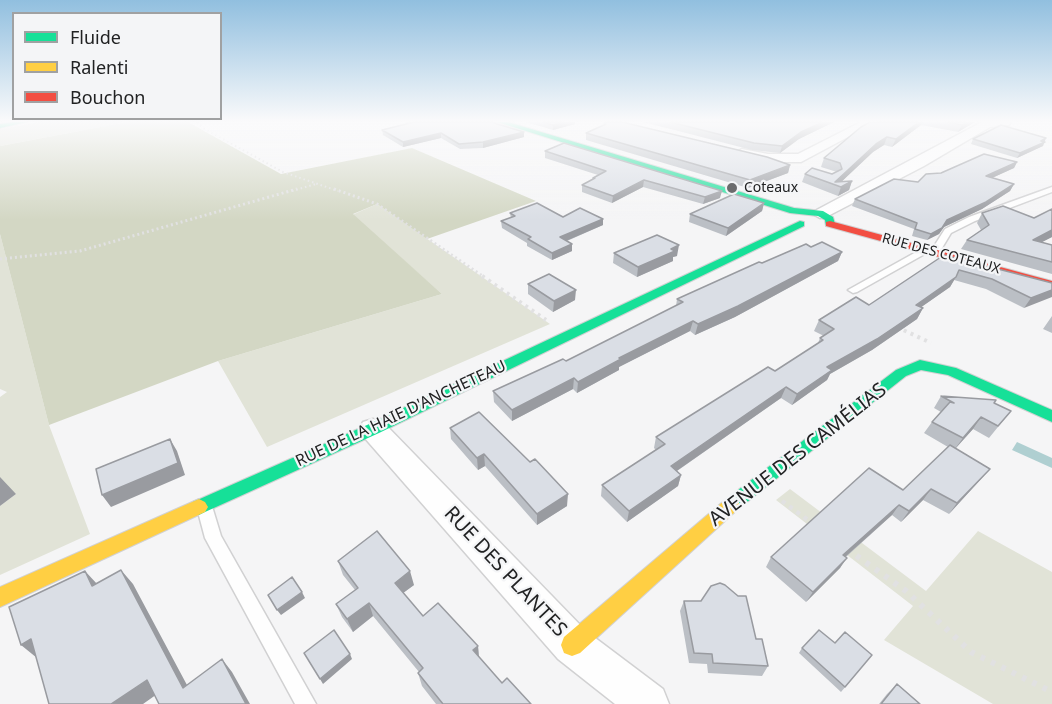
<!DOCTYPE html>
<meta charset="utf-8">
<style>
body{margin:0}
#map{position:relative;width:1052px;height:704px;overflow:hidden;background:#f5f5f6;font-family:"Noto Sans",sans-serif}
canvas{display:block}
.legend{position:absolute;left:12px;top:12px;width:210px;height:108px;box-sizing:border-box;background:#f4f5f7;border:2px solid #a0a1a2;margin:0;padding:8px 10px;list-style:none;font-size:18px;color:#212223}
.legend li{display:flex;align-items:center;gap:12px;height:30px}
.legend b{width:30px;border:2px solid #a0a1a2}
</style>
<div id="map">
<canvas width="1052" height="704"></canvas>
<ul class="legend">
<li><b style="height:8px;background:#16e098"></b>Fluide</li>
<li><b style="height:8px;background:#ffcf43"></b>Ralenti</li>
<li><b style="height:8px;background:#f24e42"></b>Bouchon</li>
</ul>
</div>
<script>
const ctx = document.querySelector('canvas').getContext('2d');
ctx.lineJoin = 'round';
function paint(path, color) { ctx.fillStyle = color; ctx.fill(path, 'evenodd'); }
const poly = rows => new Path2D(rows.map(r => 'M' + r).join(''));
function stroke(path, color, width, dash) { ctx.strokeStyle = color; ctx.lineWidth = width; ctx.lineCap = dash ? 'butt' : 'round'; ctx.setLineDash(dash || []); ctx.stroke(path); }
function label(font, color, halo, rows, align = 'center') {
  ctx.font = font + ' "Noto Sans",sans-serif'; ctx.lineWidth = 4.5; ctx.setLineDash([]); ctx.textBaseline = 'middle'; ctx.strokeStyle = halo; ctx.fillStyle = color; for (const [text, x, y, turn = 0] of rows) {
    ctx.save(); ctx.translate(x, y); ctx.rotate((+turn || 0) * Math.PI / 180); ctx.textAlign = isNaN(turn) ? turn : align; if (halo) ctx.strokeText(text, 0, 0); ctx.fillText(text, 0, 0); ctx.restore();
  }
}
const green = poly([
 [40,122,127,122,0,146,0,129],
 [377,204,550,324,267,447,218,361,442,294,352,215],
 [0,234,49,425,90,534,0,575,0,506,16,494,0,485,0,397,7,392,0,389],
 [790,489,926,591,978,531,1052,572,1052,704,993,704,884,640,913,606,776,500]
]);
const forest = poly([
 [127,122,188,122,281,174,412,148,536,201,427,239,377,204,353,214,442,294,218,361,49,425,0,234,0,146]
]);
const water = poly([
 [1017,442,1052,458,1052,468,1012,450]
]);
const pathFar4 = poly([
 [197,122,203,128,283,172,338,191],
 [292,191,316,184]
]);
const pathFar3 = poly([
 [334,189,377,204,484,277],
 [0,259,80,251,297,189]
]);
const pathFar2 = poly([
 [482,276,546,320],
 [897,327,931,343]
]);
const pathFar1 = poly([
 [782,501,812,523]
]);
const path = poly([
 [847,549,906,591,971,652,1052,692]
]);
const lane = poly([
 [1052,187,1052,192,975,221,951,233,939,253,933,253,931,251,945,229,969,217,1052,187],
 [927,246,932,249,930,251,857,292,853,293,848,290,927,246],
 [205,501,211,503,221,536,316,704,295,704,205,538,197,508,199,503,205,501]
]);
const street = poly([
 [861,122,876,122,801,162,768,162,737,156,735,153,742,149,768,154,798,154,861,122],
 [982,122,1011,122,1009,125,990,127,924,166,826,217,820,218,811,213,982,122],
 [373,419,383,422,586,631,663,689,669,704,615,704,558,659,363,436,359,429,363,422,373,419]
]);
const fast = poly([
 [12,122,27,122,0,128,0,124,12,122],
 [497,122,508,122,794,208,823,211,833,217,835,224,834,226,826,226,825,220,818,216,790,213,497,122],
 [800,221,804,222,804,226,379,433,205,512,199,515,193,512,190,507,193,502,367,425,800,221],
 [920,360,956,368,1052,410,1052,422,948,375,921,370,906,376,737,510,731,513,725,510,722,505,725,500,896,370,920,360]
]);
const slow = poly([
 [731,497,737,500,740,505,737,510,580,653,572,656,564,653,561,645,564,637,725,500,731,497],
 [199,499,205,502,208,507,205,512,0,607,0,587,199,499]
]);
const jam = poly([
 [830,221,1052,281,1052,288,826,226,826,222,830,221]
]);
const wall = poly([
 [405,122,493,122,494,123,524,137,483,148,460,149,441,138,403,147,383,135,382,130,409,124],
 [526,122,575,122,575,124,553,130],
 [603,122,622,122,790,165,788,173,748,188,586,140,586,133,604,125],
 [643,122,834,122,799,139,780,153,752,150],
 [870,122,975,122,958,132,921,125,892,147,884,145,873,152,841,182,852,181,849,190,838,196,802,182,805,174,832,174,837,172,821,167,824,158],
 [973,139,1044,141,1043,146,1017,158,971,144],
 [545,151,720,198,703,204,643,187,612,203,582,192,582,185,593,180,593,178,598,175,545,158],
 [1017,162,1014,168,992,178,1014,184,1010,191,982,209,944,227,939,234,927,240,912,236,914,229,852,206,855,199,918,182,941,173],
 [764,203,762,211,726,236,689,222,690,214],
 [1052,209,1052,237,1041,242,1052,245,1052,274,961,249,967,240,981,230,977,223,982,213,1034,218],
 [510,213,603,219,603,225,567,241,572,251,552,260,527,246,527,243,502,228,501,221,511,218],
 [811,247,842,252,838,261,735,317,695,335,690,331,619,367,619,370,577,393,573,389,512,421,494,402,493,391,566,361,676,306,677,299,762,263],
 [614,253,677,256,673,257,673,261,637,277,613,263],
 [944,255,1052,283,1024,308,986,289,954,280,950,287,921,307,923,308,917,319,872,350,830,374,827,380,792,405,781,398,677,471,681,475,678,486,627,522,601,496,602,485,656,450,654,448,656,437,775,371,818,343,820,338,824,336,814,331,819,320,869,305],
 [528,284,575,300,553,312,528,294],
 [1052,316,1052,333,1043,329],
 [941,396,994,403,1011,411,989,438,973,429,956,448,981,479,949,514,923,500,901,522,892,515,846,557,840,568,806,602,766,567,771,557,903,490,948,447,924,433,932,422,941,412,934,408],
 [450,428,530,462,567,506,537,525,485,466,478,470,451,439],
 [338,561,414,585,403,593,423,616,478,646,479,657,502,683,531,704,436,704,422,686,418,673,419,672,373,616,353,632,342,617,336,604,355,590,343,575],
 [684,601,756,639,768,666,762,676,708,673,707,664,689,663,680,611],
 [835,643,872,655,841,692,799,653,802,648],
 [897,684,920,704,879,704,887,694]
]);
const shadedWall = poly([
 [564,122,575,122,575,124,553,130,553,125],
 [823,122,834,122,799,139,780,153,782,146,801,132],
 [919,122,923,122,921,125,892,147,896,139],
 [966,122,975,122,958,132,962,125],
 [524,132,524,137,483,148,483,142],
 [441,133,441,138,403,147,403,142],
 [887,137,884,145,873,152,837,186,835,182,876,144],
 [1046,138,1043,146,1017,158,1020,153],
 [1017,162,1014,168,983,182,986,176],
 [790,165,788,173,748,188,750,180],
 [644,180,643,187,612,203,613,196],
 [852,181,849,190,838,196,841,187],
 [1014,184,1010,191,982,209,944,227,939,234,927,240,931,234,947,220],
 [722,191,720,198,703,204,705,197],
 [764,203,762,211,726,236,728,228],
 [603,219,603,225,559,244,560,237],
 [1052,230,1052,237,1027,250,1033,240],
 [572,244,572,251,552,260,552,253],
 [679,245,677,256,673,257,673,261,637,277,638,267],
 [842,252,838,261,735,317,695,335,698,324],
 [956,277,950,287,910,315,916,305],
 [576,290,575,300,553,312,554,301],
 [1052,290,1052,297,1024,308,1031,298],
 [923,308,917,319,872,350,830,374,827,380,792,405,797,394,827,367],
 [693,321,690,331,619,367,619,370,577,393,578,382,619,358],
 [574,378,573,389,512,421,512,410],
 [786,387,781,398,668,477,671,466],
 [981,417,973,429,954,450,963,438],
 [170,439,177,451,185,475,111,507,102,495],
 [484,454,485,466,478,470,477,458],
 [990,469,981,479,949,514,957,503],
 [681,475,678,486,627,522,629,511],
 [0,477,16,494,0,506],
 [931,489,923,500,901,522,909,511],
 [568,494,567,506,537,525,537,514],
 [899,505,892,515,836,565,843,555],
 [847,558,840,568,806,602,813,592],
 [121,570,133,584,195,700,183,688],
 [85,571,98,585,92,586],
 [410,571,414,585,399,596,395,583],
 [302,592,305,598,281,615,277,610],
 [369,603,373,616,353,632,347,619],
 [31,639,37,658,21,645],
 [478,646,479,659,473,650],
 [350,654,352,659,323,684,320,679],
 [222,659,232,672,250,704,246,704],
 [147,680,160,692,143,704,111,704]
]);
const building = poly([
 [413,122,493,122,494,123,524,132,483,142,459,144,441,133,403,142,382,130,414,122,413,122],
 [543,122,564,122,553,125,543,122],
 [605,122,622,122,767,157,790,165,750,180,586,133,606,124,605,122],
 [670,122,823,122,801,132,782,146,754,143,670,122],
 [870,122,919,122,896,139,887,137,876,144,835,182,852,181,841,187,805,174,812,168,832,174,842,169,840,163,824,158,861,127,870,122],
 [948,122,966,122,962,125,948,122],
 [1001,125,1046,138,1041,141,1045,142,1020,153,973,139,1001,125],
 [564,143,722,191,705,197,644,180,613,196,582,185,595,178,593,178,606,171,545,151,564,143],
 [984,154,1017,162,986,176,1014,184,986,202,947,220,942,228,931,234,915,229,917,223,855,199,894,179,918,182,926,174,941,173,984,154],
 [734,194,764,203,728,228,690,214,734,194],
 [537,203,563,217,580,208,603,219,560,237,572,244,552,253,528,239,531,237,501,221,515,216,510,213,537,203],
 [1003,206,1034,218,1052,209,1052,230,1033,240,1052,245,1052,262,967,240,989,225,982,213,1003,206],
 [657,235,679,245,671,249,675,251,638,267,614,253,657,235],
 [822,242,842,252,738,306,698,324,693,321,619,358,621,359,578,382,574,378,512,410,493,391,563,359,566,361,683,302,677,299,759,262,762,263,806,244,811,247,822,242],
 [944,255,1052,283,1052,290,1031,298,992,279,959,270,956,277,916,305,923,308,877,339,827,367,832,370,797,394,786,387,671,466,681,475,629,511,602,485,665,444,656,437,768,367,775,371,823,340,820,338,834,329,819,320,856,297,869,305,944,255],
 [549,274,576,290,554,301,528,284,549,274],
 [941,396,996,400,994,403,1011,411,998,426,981,417,963,438,932,422,950,402,954,403,941,396],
 [479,412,530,462,535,459,568,494,537,514,484,454,477,458,450,428,479,412],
 [170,439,178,463,102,495,96,469,170,439],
 [950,445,990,469,957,503,931,489,909,511,899,505,843,555,847,558,813,592,771,557,869,468,903,490,950,445],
 [377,531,410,571,395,583,423,616,438,603,478,646,473,650,502,683,507,678,531,704,443,704,418,673,423,668,369,603,347,619,336,604,358,588,338,561,377,531],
 [121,570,183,688,222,659,246,704,159,704,147,680,111,704,49,704,31,639,21,645,9,607,85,571,92,586,121,570],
 [292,577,302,592,277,610,268,595,292,577],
 [720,583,725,585,738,596,746,596,756,639,762,639,768,666,713,663,712,654,694,653,684,601,701,601,711,586,720,583],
 [334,630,350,654,320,679,304,653,334,630],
 [819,630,835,643,845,632,872,655,845,687,802,648,819,630],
 [897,684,920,704,881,704,897,684]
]);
const markers = [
 [732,188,6,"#6b6c6d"]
];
const farPoinames = [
 ["Coteaux",744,188]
];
const farStreetnames = [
 ["RUE DES COTEAUX",941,254,15]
];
const streetNames = [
 ["RUE DE LA HAIE D'ANCHETEAU",401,414,-25]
];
const nearStreetnames = [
 ["AVENUE DES CAMÉLIAS",798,455,-38],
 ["RUE DES PLANTES",505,572,47]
];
paint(green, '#e1e3d7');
paint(forest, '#d3d7c4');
paint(water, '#afcfd1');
stroke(lane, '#d1d1d2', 3);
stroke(street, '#d1d1d2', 3);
stroke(fast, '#d1d1d2', 2);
stroke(slow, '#d1d1d2', 2);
stroke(jam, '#d1d1d2', 2);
stroke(pathFar4, '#e1e1e2', 2, [1.5, 3]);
stroke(pathFar3, '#e1e1e2', 3, [2, 3]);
stroke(pathFar2, '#e1e1e2', 4, [3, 4.5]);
stroke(pathFar1, '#e1e1e2', 4.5, [4, 5]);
stroke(path, '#e1e1e2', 6, [4.5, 7]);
paint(lane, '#fefefe');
paint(street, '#fefefe');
paint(fast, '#16e098');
paint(slow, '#ffcf43');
paint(jam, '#f24e42');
paint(wall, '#bbbfc5');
paint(shadedWall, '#999ba0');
paint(building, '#dadee5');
stroke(building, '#999ba0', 1.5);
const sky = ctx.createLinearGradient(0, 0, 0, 220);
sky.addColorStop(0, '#91bfdf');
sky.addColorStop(0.55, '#fafafb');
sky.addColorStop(1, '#fafafb00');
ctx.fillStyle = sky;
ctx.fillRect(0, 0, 1052, 220);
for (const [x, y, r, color] of markers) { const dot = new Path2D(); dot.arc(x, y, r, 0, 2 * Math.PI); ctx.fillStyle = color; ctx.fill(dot); stroke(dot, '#f4f5f7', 2); }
label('14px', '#212223', '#f4f5f7', farPoinames, 'left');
label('14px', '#212223', '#f4f5f7', farStreetnames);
label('16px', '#212223', '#f4f5f7', streetNames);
label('20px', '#212223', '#f4f5f7', nearStreetnames);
</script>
